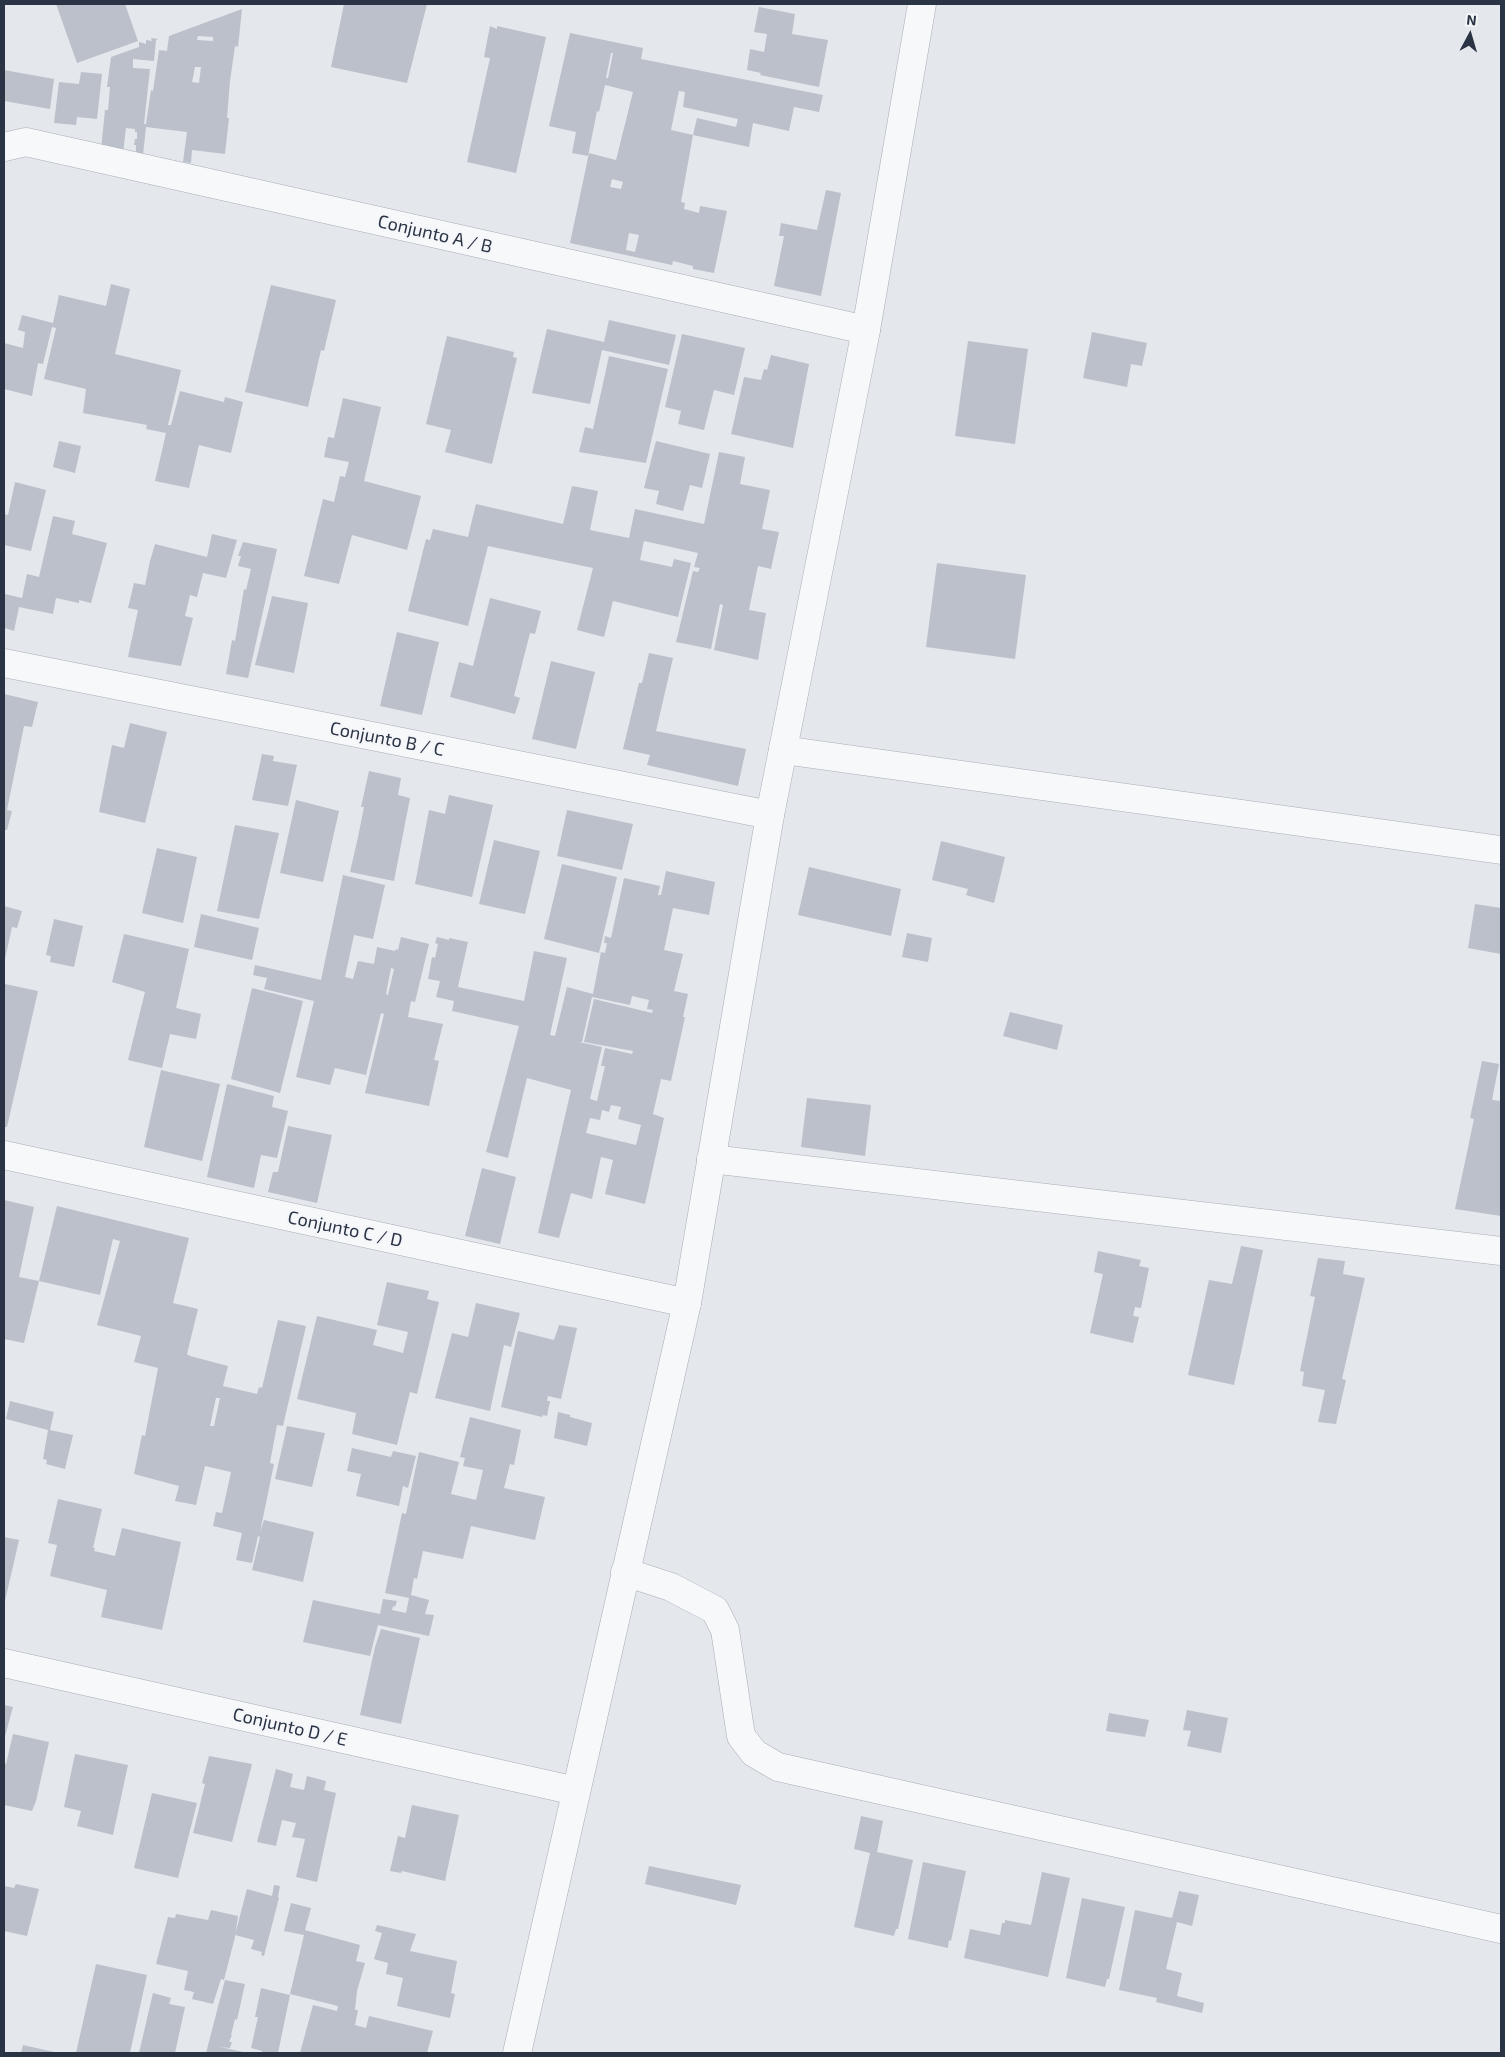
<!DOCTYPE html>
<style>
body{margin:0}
#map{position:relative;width:1505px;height:2057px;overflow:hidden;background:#e4e7ec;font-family:"Exo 2",sans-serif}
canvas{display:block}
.frame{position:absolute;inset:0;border:5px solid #2b3445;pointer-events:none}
.north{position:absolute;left:1445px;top:10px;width:50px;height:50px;-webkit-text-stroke:4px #f4f6f9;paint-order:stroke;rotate:6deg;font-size:14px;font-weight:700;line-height:20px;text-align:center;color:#2b3445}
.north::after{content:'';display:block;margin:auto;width:18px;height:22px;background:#2b3445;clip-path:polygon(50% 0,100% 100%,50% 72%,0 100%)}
</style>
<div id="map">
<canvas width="1505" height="2057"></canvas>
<div class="frame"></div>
<div class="north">N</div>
</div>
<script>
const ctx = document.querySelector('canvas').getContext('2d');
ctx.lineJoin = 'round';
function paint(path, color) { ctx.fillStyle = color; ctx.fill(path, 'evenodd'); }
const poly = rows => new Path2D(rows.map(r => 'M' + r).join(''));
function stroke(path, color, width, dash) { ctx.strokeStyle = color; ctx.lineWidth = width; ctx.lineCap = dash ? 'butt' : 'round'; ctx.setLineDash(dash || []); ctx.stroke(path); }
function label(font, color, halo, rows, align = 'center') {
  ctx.font = font + ' "Exo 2",sans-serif'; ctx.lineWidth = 4.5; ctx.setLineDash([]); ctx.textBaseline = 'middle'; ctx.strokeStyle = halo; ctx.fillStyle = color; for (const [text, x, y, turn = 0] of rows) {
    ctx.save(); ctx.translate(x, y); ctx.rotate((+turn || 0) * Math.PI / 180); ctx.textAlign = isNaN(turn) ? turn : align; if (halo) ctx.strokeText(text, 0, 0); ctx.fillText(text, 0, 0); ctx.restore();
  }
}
const building = poly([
 [56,4,125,4,138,41,77,63],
 [344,4,427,4,407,83,331,67],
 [759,7,795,14,792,34,828,40,819,87,760,75,761,73,747,70,750,49,764,52,767,34,754,32],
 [242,9,238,47,235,46,230,81,227,118,229,118,225,154,192,150,191,163,183,162,187,132,146,127,143,155,136,154,136,145,134,145,135,139,137,139,137,132,135,132,135,129,126,128,123,153,101,150,105,110,108,110,110,87,107,87,111,57,139,47,139,42,146,44,146,40,152,41,151,38,158,39,156,40,154,61,133,59,133,68,150,69,144,124,146,124,151,90,153,91,159,50,167,51,169,36],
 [198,36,213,37,213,41,197,40],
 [195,67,201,67,199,83,192,82],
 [490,26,497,29,497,26,546,37,516,173,467,162,490,58,484,57],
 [570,33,643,48,641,59,823,95,819,112,794,107,789,131,753,123,749,147,693,135,681,202,685,203,684,209,699,213,700,206,727,211,714,273,693,269,693,266,673,261,672,265,570,243,589,153,616,160,633,92,605,85,599,112,597,111,588,156,572,153,576,132,549,126],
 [611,53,613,53,608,78,606,78],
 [679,91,685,92,683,107,738,119,736,127,697,118,693,135,671,130],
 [612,179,623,182,621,189,610,187],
 [629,233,639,235,635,252,626,250],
 [4,70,54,79,50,109,4,101],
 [81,72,102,74,97,119,77,117,76,125,54,123,59,82,79,84],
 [826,190,841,193,821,296,774,286,784,236,779,236,781,223,817,230],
 [111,284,130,289,115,354,181,370,168,425,171,425,180,391,224,402,225,397,243,402,231,453,199,445,189,488,155,481,166,433,146,429,147,425,83,413,86,389,44,379,56,328,52,327,43,364,38,363,32,396,4,389,4,343,23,348,25,332,18,330,22,315,53,323,59,295,106,306],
 [271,285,336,300,324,351,321,350,308,407,245,392],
 [609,320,676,335,669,365,602,350,590,404,532,393,547,329,604,342],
 [1092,332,1147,343,1142,366,1131,364,1127,387,1083,378],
 [682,334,745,348,734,395,714,390,704,430,678,424,681,411,665,407],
 [447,336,514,352,513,357,517,358,492,464,445,452,451,430,426,424],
 [968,341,1028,349,1015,444,955,436],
 [771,355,809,364,793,448,731,434,744,377,761,380,764,369,767,370],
 [609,356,668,369,646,463,579,452,585,427,593,429],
 [343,398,381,407,364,481,421,496,407,550,352,535,339,584,304,576,323,499,334,502,340,476,345,477,349,462,324,457,328,437,334,438],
 [59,441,81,446,75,473,53,467],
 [656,441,710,454,702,488,690,485,683,511,656,504,659,491,644,488],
 [719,452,745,457,740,484,770,490,762,529,779,532,771,569,758,566,749,610,766,613,758,660,714,650,723,605,720,604,711,649,676,642,693,571,698,572,700,568,694,567,698,553,644,541,640,560,672,567,674,559,691,563,678,617,613,601,604,637,577,630,593,568,488,546,468,626,408,611,426,539,430,540,433,529,468,537,476,504,563,524,572,486,598,491,590,530,629,538,635,509,704,524],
 [15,482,46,490,31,551,4,545,4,514,8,515],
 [53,516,75,521,72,534,107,543,91,603,79,600,79,603,56,598,53,614,19,607,14,631,5,628,4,629,5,594,22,598,27,574,39,577],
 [212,534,237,540,226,578,203,573,197,597,190,595,185,616,193,618,181,666,128,657,138,610,128,608,134,583,145,585,150,561,155,544,207,557],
 [243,542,277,549,248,678,226,674,232,640,235,641,244,589,246,590,251,569,238,566,241,556,238,556],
 [937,563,1026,575,1015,659,926,647],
 [272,596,308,603,294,673,255,665],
 [490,598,541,611,535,634,530,633,514,696,520,698,515,714,450,697,459,662,473,666],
 [397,632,439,642,422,715,380,706],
 [649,653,673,658,656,731,746,749,738,786,647,765,650,755,623,749,639,683,642,683],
 [551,661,595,672,576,749,532,739],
 [4,694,38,702,32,727,24,726,7,810,12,811,7,830,4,830],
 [130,723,167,732,145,823,99,812,112,745,124,748],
 [262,754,274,756,273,761,297,765,288,806,252,800],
 [369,771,401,778,398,795,410,798,394,881,350,872,358,837,364,807,361,807],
 [449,795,493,805,472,897,415,884,429,810,445,814],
 [296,800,339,811,323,882,280,873],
 [567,810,633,824,622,870,557,856],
 [235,825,279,833,259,919,217,911],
 [494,840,540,851,525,914,479,904],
 [941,841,1005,857,994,903,966,895,968,889,932,880],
 [157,848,197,857,183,923,142,913],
 [562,864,617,877,599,953,544,939],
 [809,867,901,889,891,936,798,915],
 [666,871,715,882,709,915,673,908,664,950,683,954,674,991,688,994,683,1017,685,1017,671,1081,661,1079,653,1114,664,1118,645,1204,605,1194,613,1160,601,1157,592,1199,571,1193,559,1238,538,1233,571,1090,527,1078,508,1158,486,1152,519,1026,452,1011,454,1001,436,997,440,981,428,979,432,957,435,958,438,944,435,943,437,937,449,940,449,938,468,942,458,987,524,1001,534,951,567,958,550,1035,555,1036,567,987,593,994,601,952,605,953,607,943,604,943,605,936,611,938,624,878,660,886,658,895,661,895],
 [632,996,649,1000,647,1009,653,1010,652,1013,594,999,584,1042,633,1051,632,1054,605,1048,601,1066,605,1066,597,1101,590,1099,602,1047,579,1042,582,1042,592,997,630,1005],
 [611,1105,621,1107,618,1119,641,1125,636,1145,586,1133,590,1118,600,1120,602,1110,609,1112],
 [343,875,385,885,373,939,354,935,345,977,353,979,358,961,374,964,377,947,395,951,396,949,398,950,401,937,429,944,415,1002,411,1001,408,1017,443,1024,434,1060,439,1061,429,1106,365,1093,384,1014,381,1013,366,1075,335,1068,330,1085,296,1077,314,1001,264,989,267,978,253,975,255,965,321,980],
 [391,968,394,969,388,995,386,994],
 [1475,904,1501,908,1501,954,1468,948],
 [4,906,22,911,17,928,12,927,5,959],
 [201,914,259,928,252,960,194,947],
 [54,919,83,926,74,967,50,962,51,956,46,955],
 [907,933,932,938,928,962,902,957],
 [124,934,189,949,176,1008,201,1014,196,1039,170,1034,162,1068,128,1060,145,992,112,982],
 [5,984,38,991,7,1127,4,1127],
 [252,988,303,1001,280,1093,231,1079],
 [1010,1012,1063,1025,1057,1050,1003,1036],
 [1482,1061,1499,1064,1492,1100,1501,1101,1501,1216,1455,1209,1474,1119,1470,1118],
 [161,1070,220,1084,202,1161,144,1147],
 [227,1084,274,1096,272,1107,288,1111,277,1158,261,1155,254,1188,207,1177],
 [807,1098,871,1105,865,1156,801,1147],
 [288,1126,332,1135,317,1203,268,1192,273,1172,278,1172],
 [482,1168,516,1177,500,1244,465,1236],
 [4,1200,34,1207,19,1277,39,1281,24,1343,4,1339],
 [57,1206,189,1238,173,1303,198,1309,187,1354,190,1356,228,1366,223,1386,257,1394,259,1387,262,1388,278,1320,306,1326,283,1426,277,1425,270,1463,274,1464,260,1532,264,1520,314,1532,303,1582,252,1570,260,1537,258,1536,252,1563,236,1560,242,1533,213,1526,216,1512,222,1513,231,1472,205,1466,196,1505,175,1501,179,1486,134,1474,142,1435,145,1436,158,1368,134,1362,141,1336,97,1325,120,1241,113,1239,100,1295,39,1281],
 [216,1398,220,1398,214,1426,210,1426],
 [1241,1246,1263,1250,1234,1385,1188,1375,1209,1280,1232,1284],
 [1098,1251,1141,1260,1139,1266,1149,1268,1141,1308,1135,1307,1133,1316,1139,1317,1133,1343,1090,1333,1103,1274,1094,1272],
 [1318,1258,1345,1261,1343,1274,1365,1278,1342,1379,1346,1380,1336,1424,1318,1422,1325,1390,1302,1386,1304,1372,1300,1371,1315,1297,1310,1296],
 [387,1282,429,1291,427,1299,439,1302,417,1394,410,1392,397,1445,352,1434,356,1413,297,1399,317,1316,377,1330,373,1345,403,1353,408,1332,377,1325],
 [476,1303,520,1313,511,1347,504,1345,490,1411,435,1398,452,1333,468,1337],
 [559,1325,577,1328,561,1399,548,1396,547,1401,550,1401,547,1416,543,1415,542,1417,501,1407,518,1331,554,1340],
 [10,1401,54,1412,50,1430,73,1435,65,1469,46,1464,47,1460,43,1459,48,1430,6,1419],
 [558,1412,570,1415,570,1417,592,1423,587,1446,554,1438],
 [470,1417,521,1430,514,1465,510,1464,504,1488,545,1497,535,1540,471,1526,463,1559,423,1551,417,1579,414,1578,411,1595,429,1600,425,1614,434,1615,429,1636,378,1625,370,1656,303,1642,313,1600,380,1614,383,1599,397,1601,395,1607,393,1606,392,1610,406,1613,409,1598,385,1593,402,1513,406,1514,419,1452,459,1462,451,1494,476,1500,483,1470,463,1466,465,1458,460,1457],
 [287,1426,325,1433,312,1487,275,1479],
 [352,1448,391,1457,393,1451,416,1456,408,1488,403,1486,399,1506,356,1496,361,1474,347,1471],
 [58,1499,102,1509,93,1548,95,1548,94,1551,115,1556,122,1528,181,1542,162,1630,101,1617,107,1590,50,1576,57,1545,48,1543],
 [4,1537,19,1540,5,1601,4,1601],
 [381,1629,420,1638,401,1724,360,1715,375,1647],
 [4,1705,13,1707,4,1740],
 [1187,1710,1228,1718,1221,1753,1187,1746,1191,1731,1183,1730],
 [1109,1713,1149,1720,1145,1737,1106,1731],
 [13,1734,49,1742,36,1801,32,1811,4,1805,4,1763,6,1764],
 [75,1754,128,1765,113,1835,77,1826,81,1811,64,1807],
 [209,1756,252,1764,232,1842,193,1833,205,1784,202,1783],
 [276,1769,293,1774,290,1787,304,1790,307,1776,326,1781,324,1790,336,1793,317,1882,296,1877,305,1839,292,1837,296,1823,282,1820,276,1846,257,1842],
 [152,1793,197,1803,178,1878,134,1868],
 [412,1805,459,1815,445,1881,402,1871,401,1873,390,1871,398,1836,405,1838],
 [861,1816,883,1821,877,1852,913,1860,898,1929,896,1929,894,1936,854,1927,870,1853,854,1849],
 [923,1862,966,1871,951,1941,949,1940,948,1948,908,1939],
 [649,1866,741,1885,736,1905,645,1884],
 [1042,1872,1070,1878,1048,1977,964,1958,970,1929,1000,1935,1002,1923,1005,1923,1005,1920,1031,1925],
 [16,1884,39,1889,27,1936,4,1931,4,1886,14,1888],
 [274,1885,280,1886,278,1897,279,1898,264,1956,261,1955,262,1952,251,1949,254,1940,235,1935,247,1889,272,1896],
 [1179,1891,1199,1895,1192,1926,1177,1922,1166,1969,1182,1973,1177,1996,1204,2003,1202,2013,1156,2002,1157,1998,1119,1990,1135,1910,1172,1918],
 [1082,1898,1125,1907,1109,1979,1107,1979,1105,1987,1066,1978],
 [291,1903,311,1908,305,1930,360,1945,356,1961,365,1963,357,1991,355,2010,358,2010,355,2025,366,2028,369,2016,433,2031,427,2053,300,2053,313,2005,337,2011,338,2006,290,1994,304,1935,284,1931],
 [211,1910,238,1916,235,1937,224,1980,221,1979,213,2004,192,1999,194,1992,184,1990,188,1971,156,1964,168,1917,175,1918,176,1914,208,1920],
 [377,1925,416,1934,410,1951,457,1961,451,1993,455,1994,450,2018,397,2006,403,1978,386,1974,388,1963,374,1959,382,1933,375,1931],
 [96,1964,147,1975,130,2053,76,2053],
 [225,1980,245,1984,237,2020,235,2019,231,2035,232,2035,229,2042,232,2042,230,2048,220,2047,248,2053,206,2053],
 [261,1988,290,1995,278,2053,262,2053,262,2051,251,2048,258,2017,255,2017],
 [153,1993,171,1998,169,2004,185,2007,175,2053,139,2053],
 [23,2045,54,2052,54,2053,21,2053]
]);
const minor = poly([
 [4,147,26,142,866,330],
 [4,663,770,815],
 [783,750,1501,850],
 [4,1155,687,1303],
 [711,1159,1501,1251],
 [625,1572,671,1587,715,1610,725,1630,741,1736,754,1753,778,1767,1501,1929],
 [4,1663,576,1791]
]);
const tertiary = poly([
 [517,2053,687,1303,770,815,866,330,922,4]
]);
const streetNames = [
 ["Conjunto A / B",435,234,13],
 ["Conjunto B / C",387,739,11],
 ["Conjunto C / D",345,1229,12],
 ["Conjunto D / E",290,1727,13]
];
paint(building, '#bbc0ca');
stroke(minor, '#a9aeb7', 29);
stroke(tertiary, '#a9aeb7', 29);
stroke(minor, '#f7f8fa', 28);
stroke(tertiary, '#f7f8fa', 28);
label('18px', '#2b3445', '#f4f6f9', streetNames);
</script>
